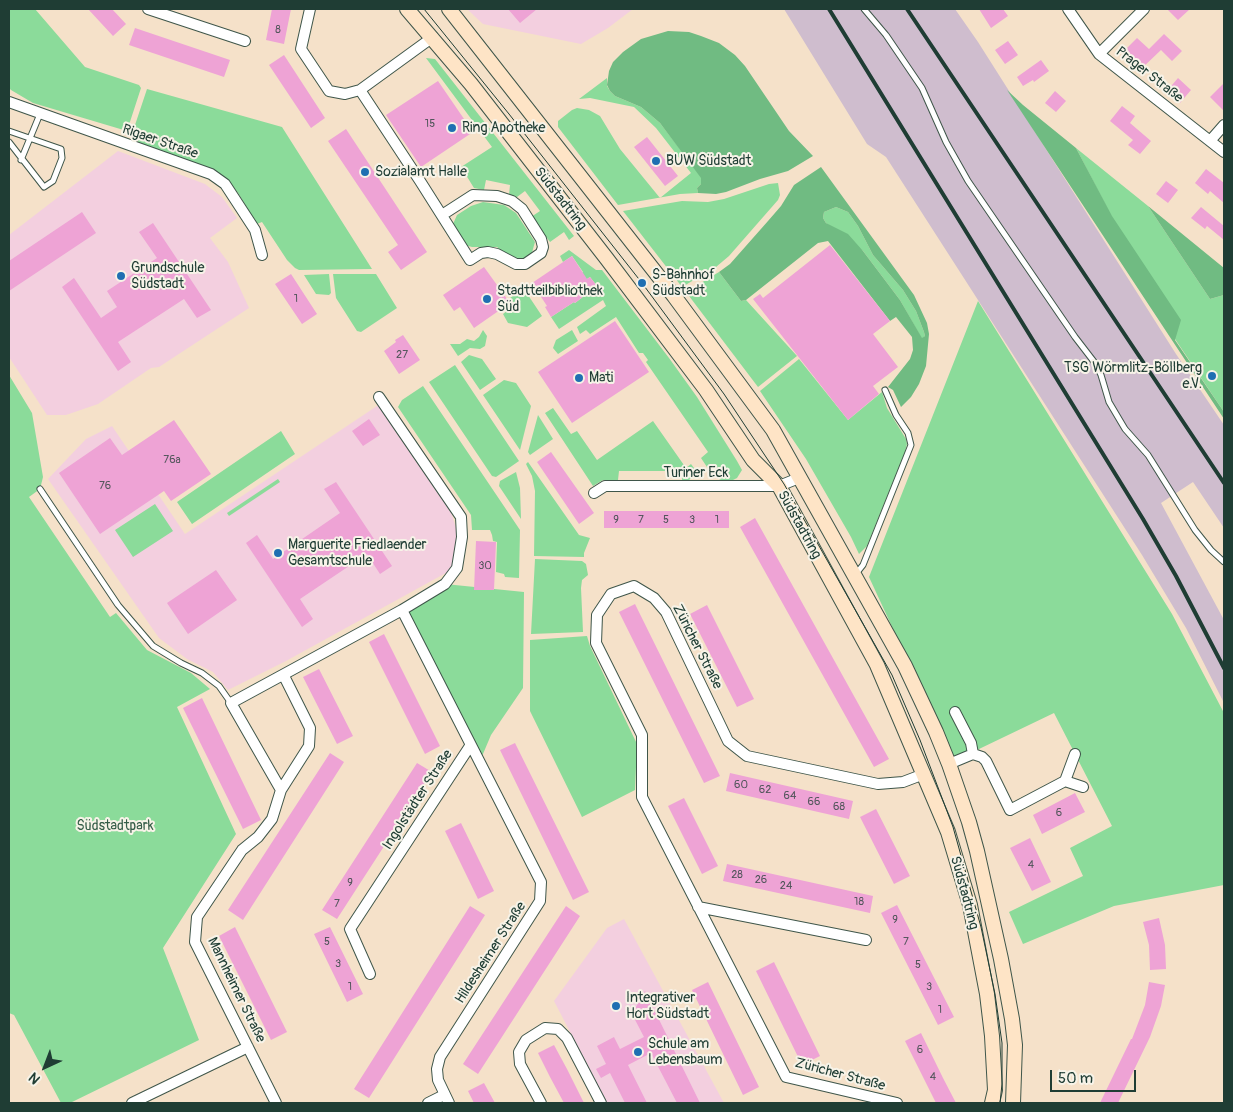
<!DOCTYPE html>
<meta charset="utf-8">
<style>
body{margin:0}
#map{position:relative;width:1233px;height:1112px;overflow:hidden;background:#f5e1c9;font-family:Pangolin,sans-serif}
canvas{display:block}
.frame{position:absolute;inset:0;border:10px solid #1f3d34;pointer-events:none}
.north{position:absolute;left:20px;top:1042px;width:50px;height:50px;-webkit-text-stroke:4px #f7f3e8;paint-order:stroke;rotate:223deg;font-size:14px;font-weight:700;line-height:20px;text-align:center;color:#1f3d34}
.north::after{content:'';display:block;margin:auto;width:18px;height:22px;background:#1f3d34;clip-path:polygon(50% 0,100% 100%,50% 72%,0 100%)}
.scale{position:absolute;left:1050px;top:1070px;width:86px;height:22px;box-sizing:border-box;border:2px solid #1f3d34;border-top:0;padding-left:6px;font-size:15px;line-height:18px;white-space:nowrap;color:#1f3d34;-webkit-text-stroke:4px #f7f3e8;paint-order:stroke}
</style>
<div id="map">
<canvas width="1233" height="1112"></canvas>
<div class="frame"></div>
<div class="north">N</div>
<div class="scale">50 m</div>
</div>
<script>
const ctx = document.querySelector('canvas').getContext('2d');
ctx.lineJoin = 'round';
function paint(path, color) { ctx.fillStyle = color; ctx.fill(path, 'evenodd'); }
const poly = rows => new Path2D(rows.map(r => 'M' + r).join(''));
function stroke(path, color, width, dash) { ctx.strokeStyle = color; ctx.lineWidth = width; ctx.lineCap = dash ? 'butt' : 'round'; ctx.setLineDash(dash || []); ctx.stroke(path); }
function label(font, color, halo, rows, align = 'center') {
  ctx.font = font + ' Pangolin,sans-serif'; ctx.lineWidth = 4; ctx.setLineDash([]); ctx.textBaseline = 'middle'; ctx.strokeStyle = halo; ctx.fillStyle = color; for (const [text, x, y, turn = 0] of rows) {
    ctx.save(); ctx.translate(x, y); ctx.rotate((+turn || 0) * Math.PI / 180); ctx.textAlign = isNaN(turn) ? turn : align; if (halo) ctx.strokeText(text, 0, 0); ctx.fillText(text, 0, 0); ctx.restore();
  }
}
const built = poly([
 [467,9,633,9,608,28,581,44,483,24],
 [118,151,205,184,222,197,237,218,210,238,228,262,249,308,159,367,151,368,98,404,66,415,47,415,9,357,9,235],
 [380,404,451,512,459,538,453,569,286,661,228,690,213,672,187,659,159,638,48,479,86,439,112,426,185,534],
 [624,919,724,1103,607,1103,554,1001,607,928]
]);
const industrial = poly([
 [784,9,955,9,978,42,1176,354,1224,425,1224,528,1193,482,1161,503,1224,620,1224,703,1186,628,1142,555,886,157,867,144]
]);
const green = poly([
 [9,9,35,9,85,67,139,85,141,88,127,131,33,103,11,90,9,88],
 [426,58,435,59,574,236,569,240,564,232,550,242,531,217,540,211,525,191,517,197,509,195,510,185,486,180,484,190,474,188,461,167,492,147],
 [607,78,607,86,610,91,615,96,641,107,660,123,702,178,701,184,697,188,698,193,680,194,618,205,558,127,558,121,572,110,577,108,589,110,600,116,620,149,660,198,691,173,656,128,634,107,590,98,579,99],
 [147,89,282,127,372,269,299,270,295,268,287,260,262,222,257,224,238,193,226,178,209,168,140,143,135,139,133,131],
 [1076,148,1148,206,1210,299,1224,295,1224,412,1175,339],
 [778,183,780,195,778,200,729,256,716,267,682,287,623,211,682,201,708,202,724,199,769,184],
 [483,202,504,205,516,213,535,242,531,256,521,262,508,257,497,247,472,247,465,245,453,224,457,215,471,206],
 [836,207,848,212,858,226,873,255,903,290,916,311,924,332,925,336,922,339,900,300,863,251,826,223,823,218,824,212],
 [569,250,596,270,602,270,669,358,697,397,737,461,742,470,737,478,733,480,723,481,713,476,701,458,708,452,646,362,648,360,643,353,639,353,616,317,590,334,586,330,580,334,577,327,606,306,603,300,559,329,551,317,574,302,575,303,597,286,590,277,570,290,565,284,583,272,572,256,563,262,560,256],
 [719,272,741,301,746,300,797,356,758,387,686,292],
 [329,274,331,293,329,295,316,294,304,275],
 [333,274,376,274,397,308,361,332,357,331,336,298],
 [524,289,542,316,527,327,508,323,503,314,515,305,510,298],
 [978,301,1172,614,1224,713,1224,885,1114,906,1023,944,1009,912,1083,876,1070,848,1112,826,1054,713,954,761,869,577],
 [483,330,487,336,485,346,480,349,470,348,458,356,450,344,460,344,467,339,474,341,479,337],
 [572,330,578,341,558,354,553,348,556,340],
 [469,355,482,359,496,379,480,390,461,362],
 [799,359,848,420,882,392,887,408,906,439,907,444,905,452,867,546,859,554,851,537,806,459,760,391],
 [455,365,519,461,496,477,492,476,429,382],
 [9,375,32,413,43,477,40,489,29,497,110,617,116,613,147,650,191,673,210,689,177,707,236,834,163,948,199,1040,70,1103,61,1103,14,1015,9,1013],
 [504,380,516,383,531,406,520,450,483,395],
 [423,386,520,530,519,578,505,577,504,574,496,572,497,542,493,541,492,535,490,530,472,530,471,515,398,407,402,400],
 [553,408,571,434,577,431,597,460,653,421,686,468,691,464,694,468,694,476,689,480,682,480,682,471,619,471,618,480,603,480,593,486,545,413],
 [538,415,553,439,530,455,528,452],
 [281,431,295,454,192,524,177,502],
 [528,462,579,535,590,538,584,553,584,557,534,556,535,491,532,476,526,464],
 [516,472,520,488,521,519,499,486,500,481],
 [278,479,280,482,229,516,227,513],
 [155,504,173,531,133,557,115,530],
 [535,559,582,561,586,564,588,575,582,580,581,588,583,632,531,634],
 [445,584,524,592,523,688,491,735,480,761,402,610],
 [587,636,590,646,637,744,635,790,582,817,530,711,530,640]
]);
const forest = poly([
 [668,31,689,32,701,36,719,43,735,55,745,66,789,131,813,156,788,171,760,179,726,192,716,194,698,193,697,188,701,184,701,178,660,123,641,107,615,96,610,91,607,85,609,71,613,62,623,52,641,39],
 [1007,90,1023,105,1076,148,1112,216,1181,320,1175,340,1224,412,1224,419],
 [821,167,914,295,927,323,929,334,926,366,919,384,911,397,901,407,893,390,888,387,910,359,913,350,912,337,896,317,890,321,828,241,818,243,746,300,741,301,719,272,730,264,768,221,781,206,794,185],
 [836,207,848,212,858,226,873,255,903,290,916,311,924,332,925,336,922,338,900,300,863,251,848,234,826,223,823,218,824,212],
 [1148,206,1224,268,1224,295,1210,299]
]);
const building = poly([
 [88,9,112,9,126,24,113,36],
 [272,9,291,9,284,44,266,40],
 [508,9,537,9,520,23],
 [979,9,1003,9,1008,16,991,28],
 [1167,9,1190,9,1178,20],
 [135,28,230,60,224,77,129,45],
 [1164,34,1182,51,1172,61,1161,50,1139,71,1122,53,1137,38,1149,49],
 [1008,41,1018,55,1005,64,995,50],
 [284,55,325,118,311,128,269,65],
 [1041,60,1049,71,1034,82,1033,80,1023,86,1017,77],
 [1178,78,1191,90,1180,103,1167,91],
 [438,81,473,132,421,167,386,115],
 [1224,83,1224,111,1210,97],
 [1055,91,1066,101,1056,112,1045,103],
 [1122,106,1135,116,1130,123,1151,141,1140,154,1128,145,1133,140,1110,121],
 [346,129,427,252,401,270,388,252,398,245,328,141],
 [647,137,678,176,665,186,634,147],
 [1206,169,1224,183,1224,203,1210,191,1208,194,1195,183],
 [1166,181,1178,190,1168,203,1156,194],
 [1201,207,1224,226,1224,240,1207,226,1205,229,1191,218],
 [82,212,96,233,9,291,9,261],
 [153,223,211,310,197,318,184,299,118,342,131,362,118,371,62,287,74,278,101,318,117,307,107,291,157,258,139,232],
 [830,245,890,321,873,334,898,367,873,386,879,394,848,420,753,299,760,294,763,298],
 [572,256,587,279,590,277,597,286,575,303,574,302,551,317,545,307,547,306,532,283],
 [484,267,510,303,474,328,460,307,454,311,443,295],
 [291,274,317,314,302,324,275,284],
 [615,321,649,372,572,423,538,372],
 [403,335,420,360,399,374,384,351,396,342,395,340],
 [369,419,380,435,363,446,352,431],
 [174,420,211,474,171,501,164,491,100,534,59,473,110,438,122,455],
 [551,452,594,513,579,524,537,462],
 [336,482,392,566,380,574,367,554,300,599,313,619,302,627,246,543,257,535,273,559,340,513,324,489],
 [604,511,729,511,729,528,604,528],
 [755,518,889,759,874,767,740,527],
 [476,541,496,542,494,590,474,590],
 [216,570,237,600,188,634,167,603],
 [635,604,720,776,704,783,619,612],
 [707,605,754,699,737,707,690,614],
 [384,634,440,746,425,754,369,642],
 [319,669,353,736,337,744,303,677],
 [202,698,261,820,243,829,183,708],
 [515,743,589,892,573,900,500,750],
 [330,753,344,762,243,920,228,910],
 [417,763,432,772,337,919,322,910],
 [730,773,853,801,849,819,726,791],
 [1075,793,1085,812,1042,834,1033,815],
 [684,798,718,866,702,874,668,806],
 [876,809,910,876,894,884,860,817],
 [461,823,494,891,478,899,445,831],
 [1030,838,1051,882,1032,891,1010,848],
 [727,864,873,896,870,913,723,881],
 [897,905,954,1017,938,1025,881,913],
 [470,906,485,915,369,1098,354,1089],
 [566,906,580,916,478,1074,463,1064],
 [1159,918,1165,945,1166,969,1150,970,1149,945,1143,922],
 [235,927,287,1032,271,1040,219,936],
 [330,927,363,994,347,1002,314,934],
 [774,962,820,1056,802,1065,756,971],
 [708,982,759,1087,743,1095,692,990],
 [1149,982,1165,985,1161,1006,1150,1037,1118,1103,1100,1103,1131,1039,1132,1039,1145,1005],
 [645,991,671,1044,700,1103,677,1103,651,1053,628,1065,647,1103,625,1103,610,1073,601,1078,596,1069,606,1064,597,1046,614,1037,620,1049,644,1037,632,1014],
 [921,1033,943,1078,956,1103,936,1103,905,1041],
 [554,1045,567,1069,584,1103,564,1103,550,1077,538,1053],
 [484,1083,495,1103,474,1103,468,1091]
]);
const lane = poly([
 [864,9,886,35,922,88,946,142,968,181,1075,337,1095,363,1101,375,1109,402,1125,429,1148,455,1195,530,1211,550,1224,562],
 [9,131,61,149,62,158,53,181,44,187,9,142],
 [21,160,40,114],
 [40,489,118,605,153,646,181,663,202,673,219,686,231,703],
 [855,575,863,565,911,445,908,433,896,415,885,390]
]);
const street = poly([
 [148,9,245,41],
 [310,9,301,49,329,91,345,94,360,90,420,181,470,260,481,253,488,252,497,254,516,264,525,264,541,253,543,247,541,239,522,209,512,201,497,196,473,195,442,215],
 [1068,9,1099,54,1224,152],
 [1099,54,1144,9],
 [360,90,433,37],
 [9,102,211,174,225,184,255,230,262,255],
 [1210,141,1224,125],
 [379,397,461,517,462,537,457,568,445,584,402,610],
 [594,493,605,486,779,486,799,478],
 [955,712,971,743,973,754],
 [949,764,973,754,982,757,986,761,1010,810,1065,781,1083,787],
 [1065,781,1075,754],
 [281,790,231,703,402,610,541,882,540,901,440,1057,437,1069,438,1080,449,1103],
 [698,907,866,940],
 [370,974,350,929,470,746],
 [132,1103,248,1047],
 [276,1103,195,942,197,917,242,850,258,837,272,819,281,790,309,746,310,728,284,676],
 [428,1103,444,1095],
 [541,1103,520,1064,519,1052,526,1040,545,1028,558,1029,567,1038,601,1103],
 [897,1103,786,1077,642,797,642,735,596,643,597,615,611,594,634,586,654,598,666,612,728,741,747,756,878,784,903,782,924,774]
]);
const secondary = poly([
 [407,9,471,84,607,259,706,390,753,460,779,486,877,665,948,832,970,905,987,994,992,1036,995,1090,992,1103],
 [449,9,674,296,773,430,905,666,936,732,949,764,969,822,977,851,1001,959,1012,1019,1015,1045,1013,1103]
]);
const tram = poly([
 [424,9,509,114,642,283,724,394,784,484,892,675,920,740,953,827,981,927,995,994,1002,1043,1002,1084,1000,1103]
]);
const rail = poly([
 [829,9,1143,519,1176,576,1224,668],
 [907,9,1224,483]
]);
const markers = [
 [452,128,5,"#1f6fb2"],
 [656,161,5,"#1f6fb2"],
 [365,172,5,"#1f6fb2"],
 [121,276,5,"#1f6fb2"],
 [642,283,5,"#1f6fb2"],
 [487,299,5,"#1f6fb2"],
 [1212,376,5,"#1f6fb2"],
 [579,378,5,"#1f6fb2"],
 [278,553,5,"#1f6fb2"],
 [616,1006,5,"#1f6fb2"],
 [638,1052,5,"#1f6fb2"]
];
const numberNames = [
 ["8",278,30],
 ["15",430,124],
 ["1",296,299],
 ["27",402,355],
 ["76a",172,460],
 ["76",105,486],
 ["9",616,520],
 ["7",641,520],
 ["5",666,520],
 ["3",692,520],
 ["1",717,520],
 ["30",485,566],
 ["60",741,785],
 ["62",765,790],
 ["64",790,796],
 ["66",814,802],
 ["68",839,807],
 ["6",1059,813],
 ["4",1031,865],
 ["28",737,875],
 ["26",761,880],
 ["9",350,883],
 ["24",786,886],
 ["18",859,902],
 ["7",337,904],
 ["9",895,920],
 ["5",327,942],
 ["7",906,942],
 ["3",338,964],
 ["5",918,965],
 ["1",350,987],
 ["3",929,987],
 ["1",940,1010],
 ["6",920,1050],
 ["4",933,1077]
];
const streetNames = [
 ["Prager Straße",1149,75,38],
 ["Rigaer Straße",160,142,19],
 ["Südstadtring",560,199,52],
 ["Turiner Eck",696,473],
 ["Südstadtring",799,525,61],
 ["Züricher Straße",697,647,63],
 ["Ingolstädter Straße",418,800,-57],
 ["Südstadtring",964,893,75],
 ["Hildesheimer Straße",491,953,-57],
 ["Mannheimer Straße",236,990,64],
 ["Züricher Straße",840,1075,15]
];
const poiNames = [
 ["Ring Apotheke",462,128],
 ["BUW Südstadt",666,161],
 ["Sozialamt Halle",375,172],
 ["Grundschule",131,268],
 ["Südstadt",131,284],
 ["S-Bahnhof",652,275],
 ["Südstadt",652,291],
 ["Stadtteilbibliothek",497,291],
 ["Süd",497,307],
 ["TSG Wörmlitz-Böllberg",1202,368,"right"],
 ["e.V.",1202,384,"right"],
 ["Mati",589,378],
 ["Marguerite Friedlaender",288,545],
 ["Gesamtschule",288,561],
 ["Integrativer",626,998],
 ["Hort Südstadt",626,1014],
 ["Schule am",648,1044],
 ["Lebensbaum",648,1060]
];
const parkNames = [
 ["Südstadtpark",115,826]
];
paint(built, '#f3cfdf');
paint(industrial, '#cfbdce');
paint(green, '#8bdb9a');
paint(forest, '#70bb82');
paint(building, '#eea3d5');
stroke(lane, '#3f564a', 7);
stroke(street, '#3f564a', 12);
stroke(secondary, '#3f564a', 16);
stroke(lane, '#fff', 5);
stroke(street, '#fff', 10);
stroke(secondary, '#fee4c6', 14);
stroke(tram, '#1f3d34', 1);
stroke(rail, '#1f3d34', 4);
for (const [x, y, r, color] of markers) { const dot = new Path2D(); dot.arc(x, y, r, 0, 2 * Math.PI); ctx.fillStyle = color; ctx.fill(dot); stroke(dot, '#f7f3e8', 2); }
label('11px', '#53565c', null, numberNames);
label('14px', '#1f3d34', '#f7f3e8', streetNames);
label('14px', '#1f3d34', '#f7f3e8', poiNames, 'left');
label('14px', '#355d48', '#f7f3e8', parkNames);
</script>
